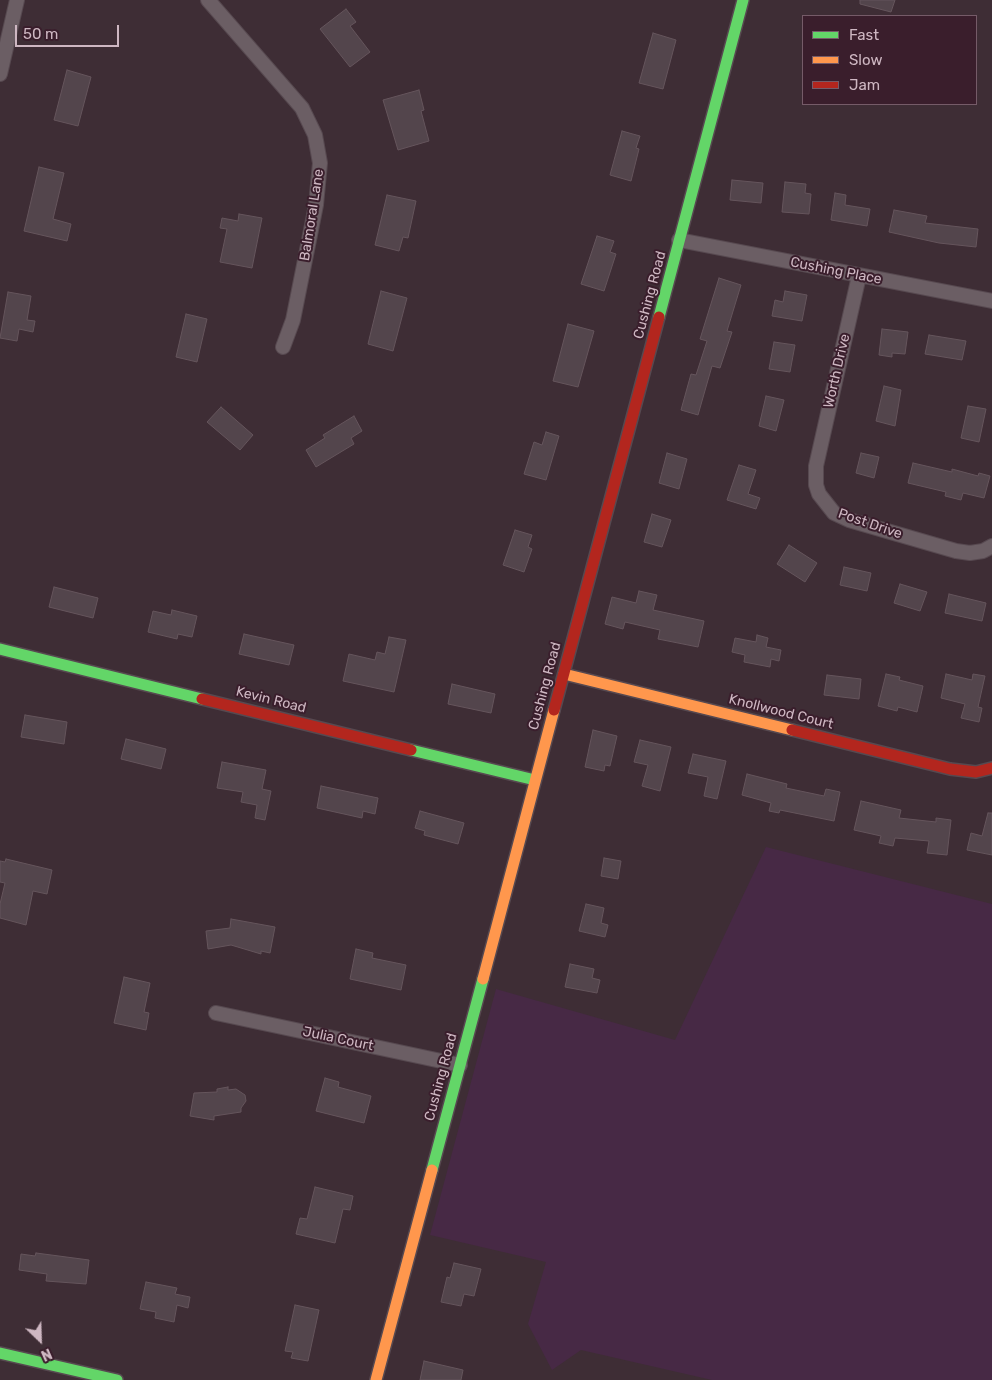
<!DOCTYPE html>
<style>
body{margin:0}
#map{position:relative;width:992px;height:1380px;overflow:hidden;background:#3e2d35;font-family:Rubik,sans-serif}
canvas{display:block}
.legend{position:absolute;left:802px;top:15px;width:175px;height:90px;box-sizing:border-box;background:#3a1e2c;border:1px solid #755b68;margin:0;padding:6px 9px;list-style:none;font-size:15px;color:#ceb7c2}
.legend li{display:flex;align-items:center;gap:10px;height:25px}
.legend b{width:25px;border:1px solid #755b68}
.north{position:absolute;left:15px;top:1315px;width:50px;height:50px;-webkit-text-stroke:4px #3a1e2c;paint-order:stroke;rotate:156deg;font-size:14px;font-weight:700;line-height:20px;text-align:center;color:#ceb7c2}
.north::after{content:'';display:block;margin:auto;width:18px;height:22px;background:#ceb7c2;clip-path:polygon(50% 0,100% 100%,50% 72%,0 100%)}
.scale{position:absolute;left:15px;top:25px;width:104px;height:22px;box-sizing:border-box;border:2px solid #ceb7c2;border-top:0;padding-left:6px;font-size:15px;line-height:18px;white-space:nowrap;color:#ceb7c2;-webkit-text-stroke:4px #3a1e2c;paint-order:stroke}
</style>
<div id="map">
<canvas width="992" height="1380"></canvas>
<ul class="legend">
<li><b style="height:6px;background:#63d668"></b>Fast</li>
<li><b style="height:6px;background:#ff974d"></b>Slow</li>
<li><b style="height:6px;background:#b3261e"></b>Jam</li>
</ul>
<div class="north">N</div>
<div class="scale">50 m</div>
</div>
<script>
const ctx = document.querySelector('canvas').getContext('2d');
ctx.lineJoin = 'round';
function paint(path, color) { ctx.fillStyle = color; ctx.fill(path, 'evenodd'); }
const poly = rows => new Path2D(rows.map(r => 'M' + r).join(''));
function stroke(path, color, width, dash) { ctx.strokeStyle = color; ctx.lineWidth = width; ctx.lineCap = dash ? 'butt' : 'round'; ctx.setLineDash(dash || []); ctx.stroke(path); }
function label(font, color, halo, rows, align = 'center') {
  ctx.font = font + ' Rubik,sans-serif'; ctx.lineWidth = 4; ctx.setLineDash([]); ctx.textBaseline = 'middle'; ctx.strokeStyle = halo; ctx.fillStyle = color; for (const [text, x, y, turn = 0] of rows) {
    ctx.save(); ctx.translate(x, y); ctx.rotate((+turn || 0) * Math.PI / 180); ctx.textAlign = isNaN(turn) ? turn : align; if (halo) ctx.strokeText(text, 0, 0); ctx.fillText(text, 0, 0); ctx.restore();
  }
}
const green = poly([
 [766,847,992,904,992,1380,712,1380,581,1350,552,1370,528,1324,546,1262,430,1235,496,989,675,1040]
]);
const building = poly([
 [860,0,895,0,891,12,860,4,860,0],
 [346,9,356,22,350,26,370,52,350,67,320,29,346,9],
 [653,33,676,40,663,89,639,83,653,33],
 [67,70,91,77,78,126,54,120,67,70],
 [419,90,424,110,421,111,429,141,398,150,383,100,419,90],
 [622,131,640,136,636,148,639,149,631,181,610,175,622,131],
 [39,167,64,173,53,219,71,224,67,241,24,231,39,167],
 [732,180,763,183,761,203,730,200,732,180],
 [785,182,806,184,805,193,811,194,809,214,782,212,785,182],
 [835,193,846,195,845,205,870,209,867,226,831,220,835,193],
 [387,195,416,201,408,238,403,237,399,251,375,245,387,195],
 [894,210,927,216,925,223,978,229,976,247,939,243,889,232,894,210],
 [239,214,262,218,252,268,220,262,227,229,220,228,222,218,238,221,239,214],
 [597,236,614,241,610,252,616,254,604,291,581,284,597,236],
 [719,278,741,285,727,331,732,332,720,368,712,366,698,415,681,410,691,374,696,375,707,341,700,339,719,278],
 [381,291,407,298,393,351,368,344,381,291],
 [785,291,807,295,802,321,772,316,775,300,783,302,785,291],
 [8,292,31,296,27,320,35,321,33,332,19,329,17,341,0,338,8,292],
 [186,314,207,319,197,362,176,357,186,314],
 [568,324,594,331,578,387,553,381,568,324],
 [882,329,908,332,905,354,892,353,892,357,879,355,882,329],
 [929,335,966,341,962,360,925,354,929,335],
 [774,342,795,345,790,372,769,369,774,342],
 [884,386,901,390,895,426,876,421,884,386],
 [766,396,784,400,776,431,759,426,766,396],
 [968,406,986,409,979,442,961,438,968,406],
 [221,407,253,435,240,450,207,422,221,407],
 [354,416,362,431,351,438,354,444,316,467,306,450,325,438,323,435,354,416],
 [546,432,559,436,546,480,524,474,534,442,542,445,546,432],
 [667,453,687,459,679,489,659,483,667,453],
 [861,453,879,457,874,478,856,473,861,453],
 [913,463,952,472,952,469,978,476,979,473,990,476,984,498,963,493,961,500,945,496,946,492,908,483,913,463],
 [739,465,756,470,748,494,760,498,756,509,727,500,739,465],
 [652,514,671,520,662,547,644,542,652,514],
 [515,530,532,535,528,547,532,549,524,572,503,565,515,530],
 [789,545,817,563,805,582,777,564,789,545],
 [844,567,871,573,867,591,840,585,844,567],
 [900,584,927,592,920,611,894,603,900,584],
 [54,587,98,598,93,618,49,607,54,587],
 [639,591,657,595,653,610,704,621,698,647,658,639,660,630,625,622,623,629,605,624,612,597,636,603,639,591],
 [949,594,986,603,982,621,945,613,949,594],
 [172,610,197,616,192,637,178,634,177,639,148,632,153,611,171,615,172,610],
 [244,634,294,645,289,665,239,654,244,634],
 [757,635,768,638,766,647,781,650,779,661,771,659,770,667,744,662,745,655,732,652,735,638,756,642,757,635],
 [389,637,406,640,394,692,343,681,349,654,375,660,377,652,385,654,389,637],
 [886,674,900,677,899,680,923,686,917,712,898,707,897,711,878,706,886,674],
 [946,674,972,680,973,674,985,676,978,707,982,708,979,722,961,718,965,704,941,698,946,674],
 [827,675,861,679,859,699,824,695,827,675],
 [452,684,495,694,491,713,448,704,452,684],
 [25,715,67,722,64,744,21,737,25,715],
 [593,730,617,736,610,766,605,765,604,771,585,767,593,730],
 [126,739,166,749,161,769,121,759,126,739],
 [640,740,671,747,660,791,642,786,648,765,634,762,640,740],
 [693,754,726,761,717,799,704,796,708,777,688,773,693,754],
 [222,762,266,770,262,789,271,791,265,820,255,818,257,805,241,802,243,792,217,788,222,762],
 [747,774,787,784,786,788,824,796,826,789,840,792,834,821,780,810,779,813,769,811,771,803,742,795,747,774],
 [321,786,378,798,375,814,363,811,362,818,317,808,321,786],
 [861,801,901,810,899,818,936,822,936,818,951,820,947,855,927,853,929,841,895,838,893,846,879,843,881,836,854,830,861,801],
 [420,811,464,823,458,844,424,835,425,831,415,828,420,811],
 [988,813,992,813,992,855,967,850,971,833,982,836,988,813],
 [604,858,621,861,618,879,601,876,604,858],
 [6,859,52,870,47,894,33,891,26,925,0,918,0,904,5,883,0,882,0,861,5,862,6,859],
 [586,904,604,908,601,923,608,925,605,937,579,931,586,904],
 [231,919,275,927,270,953,261,951,261,954,231,945,208,949,206,931,230,928,231,919],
 [356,949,373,953,372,958,406,965,401,990,350,979,356,949],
 [570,964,594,969,592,978,600,980,597,993,565,987,570,964],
 [124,977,150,983,144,1012,149,1013,146,1030,114,1023,124,977],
 [325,1078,339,1082,338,1087,371,1096,364,1123,316,1111,325,1078],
 [228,1087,228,1090,236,1089,245,1095,246,1101,241,1108,241,1112,214,1116,214,1120,190,1116,194,1093,217,1092,217,1089,228,1087],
 [315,1187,353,1196,350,1210,343,1209,335,1243,296,1234,300,1218,307,1219,315,1187],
 [36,1253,89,1260,86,1284,46,1281,47,1274,19,1270,21,1254,35,1256,36,1253],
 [454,1263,481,1269,474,1296,464,1294,461,1306,441,1302,447,1277,450,1278,454,1263],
 [146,1282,177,1288,175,1294,190,1297,188,1308,177,1305,174,1322,155,1318,156,1312,140,1309,146,1282],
 [295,1305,319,1310,308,1361,291,1358,293,1352,285,1351,295,1305],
 [424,1361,463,1370,461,1380,420,1380,424,1361]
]);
const street = poly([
 [208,0,302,108,315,135,320,163,316,205,293,320,283,347],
 [0,74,17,0],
 [679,240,992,301],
 [859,276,816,466,816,485,819,494,834,513,849,520,956,551,970,553,983,551,992,546],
 [216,1013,460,1065]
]);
const fast = poly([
 [659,317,743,0],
 [0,649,202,699],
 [411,750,535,780],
 [432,1170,483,979],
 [0,1353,117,1380]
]);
const slow = poly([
 [564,674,792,730],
 [483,979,554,710],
 [376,1380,432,1170]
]);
const jam = poly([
 [202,699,411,750],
 [554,710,659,317],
 [792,730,950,769,976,772,992,768]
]);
const streetNames = [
 ["Balmoral Lane",312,215,-81],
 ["Cushing Place",836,271,11],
 ["Cushing Road",650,295,-75],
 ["Worth Drive",837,371,-77],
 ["Post Drive",870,524,19],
 ["Cushing Road",545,686,-75],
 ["Kevin Road",271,700,14],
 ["Knollwood Court",781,712,14],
 ["Julia Court",338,1039,12],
 ["Cushing Road",441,1077,-75]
];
paint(green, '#472945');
paint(building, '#53454c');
stroke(building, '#65555c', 1);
stroke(street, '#574950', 16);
stroke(fast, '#574950', 14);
stroke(slow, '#574950', 14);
stroke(jam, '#574950', 14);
stroke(street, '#6b5e64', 14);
stroke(fast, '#63d668', 11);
stroke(slow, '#ff974d', 11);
stroke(jam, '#b3261e', 11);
label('14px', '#ceb7c2', '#3a1e2c', streetNames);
</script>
